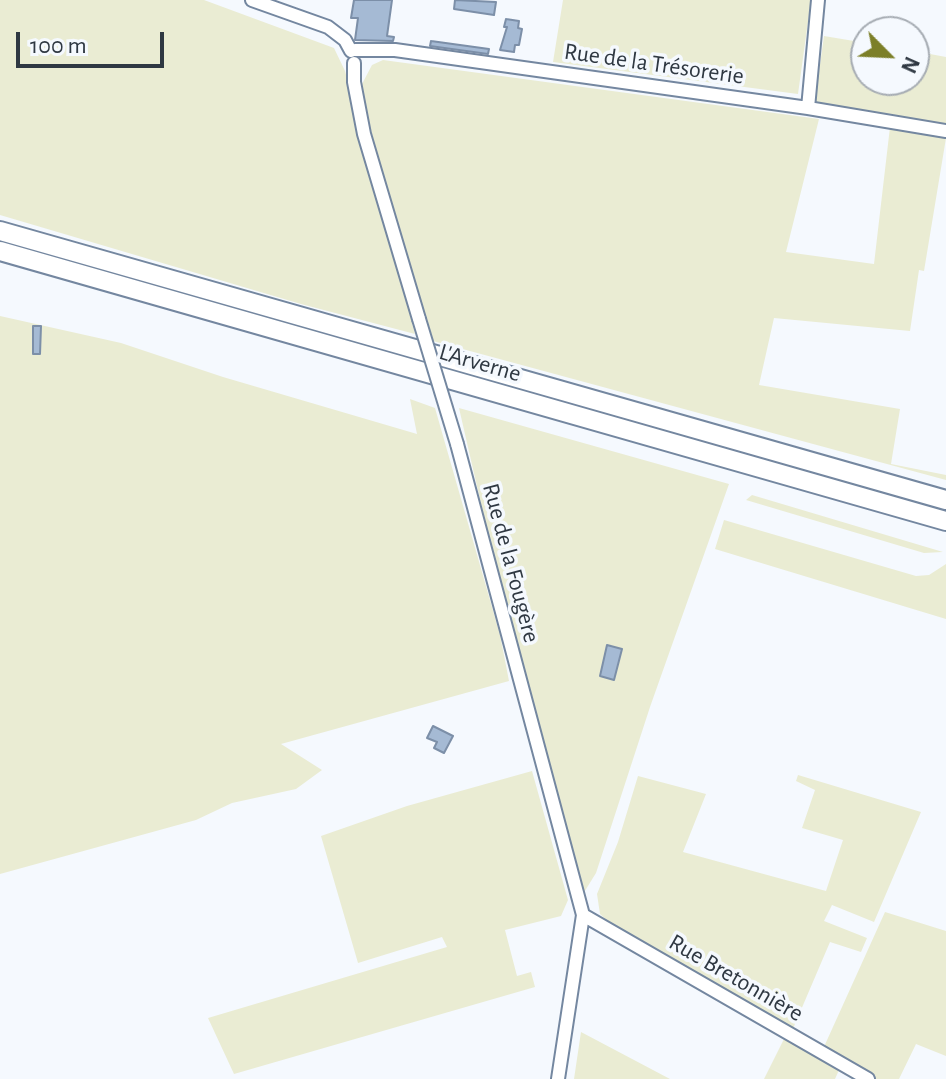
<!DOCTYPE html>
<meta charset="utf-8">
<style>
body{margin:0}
#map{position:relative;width:946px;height:1079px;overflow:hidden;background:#f5f9fe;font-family:"Alegreya Sans",sans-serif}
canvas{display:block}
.north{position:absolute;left:850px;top:16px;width:80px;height:80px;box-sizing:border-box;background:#f5f9fe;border:2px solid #a6acb3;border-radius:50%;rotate:114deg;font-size:22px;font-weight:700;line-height:32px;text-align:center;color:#2f3842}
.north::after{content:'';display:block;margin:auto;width:28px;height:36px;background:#7c7f28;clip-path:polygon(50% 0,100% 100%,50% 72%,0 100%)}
.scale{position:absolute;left:16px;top:32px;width:148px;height:36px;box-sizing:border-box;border:4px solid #2f3842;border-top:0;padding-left:10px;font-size:24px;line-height:28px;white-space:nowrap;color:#2f3842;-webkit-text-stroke:6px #f5f9fe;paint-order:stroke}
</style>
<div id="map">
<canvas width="946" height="1079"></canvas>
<div class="north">N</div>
<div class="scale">100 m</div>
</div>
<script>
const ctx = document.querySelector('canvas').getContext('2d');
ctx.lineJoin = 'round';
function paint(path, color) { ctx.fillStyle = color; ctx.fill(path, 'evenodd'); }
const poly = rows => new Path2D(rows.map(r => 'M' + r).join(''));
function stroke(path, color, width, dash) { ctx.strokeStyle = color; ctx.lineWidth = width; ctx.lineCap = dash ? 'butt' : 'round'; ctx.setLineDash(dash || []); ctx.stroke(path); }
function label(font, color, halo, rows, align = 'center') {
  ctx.font = font + ' "Alegreya Sans",sans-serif'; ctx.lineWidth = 7; ctx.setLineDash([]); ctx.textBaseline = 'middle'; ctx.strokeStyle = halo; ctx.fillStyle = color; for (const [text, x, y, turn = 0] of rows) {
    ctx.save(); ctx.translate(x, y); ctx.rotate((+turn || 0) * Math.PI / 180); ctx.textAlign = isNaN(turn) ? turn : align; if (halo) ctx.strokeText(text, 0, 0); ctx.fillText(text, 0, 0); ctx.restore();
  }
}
const green = poly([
 [0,0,204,0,334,48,345,71,415,334,301,304,0,215],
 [563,0,811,0,798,94,553,62],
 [824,36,866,43,866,80,914,80,914,51,946,57,946,127,814,107],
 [383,60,819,119,786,252,874,264,890,127,946,138,924,271,919,270,910,331,774,318,759,385,900,409,891,464,946,475,946,480,433,341,377,155,365,105,362,84,372,65],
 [0,316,121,343,223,377,417,434,410,399,435,408,500,635,509,681,281,744,322,770,296,789,232,803,196,820,0,874],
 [459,408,729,484,650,707,596,873,583,894,493,556],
 [752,495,943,552,924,553,746,500],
 [724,520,916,576,929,575,946,564,946,619,715,549],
 [532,771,568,900,561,916,505,930,517,976,531,972,535,987,234,1074,208,1018,447,947,442,937,358,963,321,836,407,806],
 [798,775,921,812,874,922,832,905,824,921,867,938,861,952,830,942,792,1031,621,933,600,914,597,894,618,842,638,776,706,794,683,852,826,891,843,840,802,828,815,790,796,781],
 [885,912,946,931,946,1056,916,1044,899,1079,874,1079,823,1049],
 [581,1032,670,1079,574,1079],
 [785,1037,839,1070,835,1079,764,1079]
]);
const building = poly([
 [354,0,392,0,387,36,394,37,393,41,355,40,358,18,351,18,354,0],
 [455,0,496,2,494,15,454,9,455,0],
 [506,19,519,21,518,28,522,29,519,45,515,45,514,52,500,50,507,27,504,27,506,19],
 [431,41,489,49,488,54,430,46,431,41],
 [33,326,41,326,40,354,33,354,33,326],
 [607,645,622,649,614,680,600,676,607,645],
 [433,726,453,736,444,753,434,748,437,742,427,738,433,726]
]);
const minor = poly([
 [252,0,328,27,345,40,351,51],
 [355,50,395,50,808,108,946,131],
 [354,63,354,82,364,134,419,319],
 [808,108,818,0],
 [457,444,583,915,558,1079],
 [583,915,868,1079]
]);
const highway = poly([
 [0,231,946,500],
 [0,251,946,521]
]);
const minorBridge = poly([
 [419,319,457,444]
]);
const streetNames = [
 ["Rue de la Trésorerie",654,64,8],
 ["L'Arverne",480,363,16],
 ["Rue de la Fougère",511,563,75],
 ["Rue Bretonnière",736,978,30]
];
paint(green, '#eaecd3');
paint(building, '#a5bad4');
stroke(building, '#7c8fa8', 2);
stroke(minor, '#7487a0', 16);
stroke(highway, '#7487a0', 22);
stroke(minor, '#fff', 12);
stroke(highway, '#fff', 18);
stroke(minorBridge, '#7487a0', 16, []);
stroke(minorBridge, '#fff', 12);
label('24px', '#2f3842', '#f5f9fe', streetNames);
</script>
